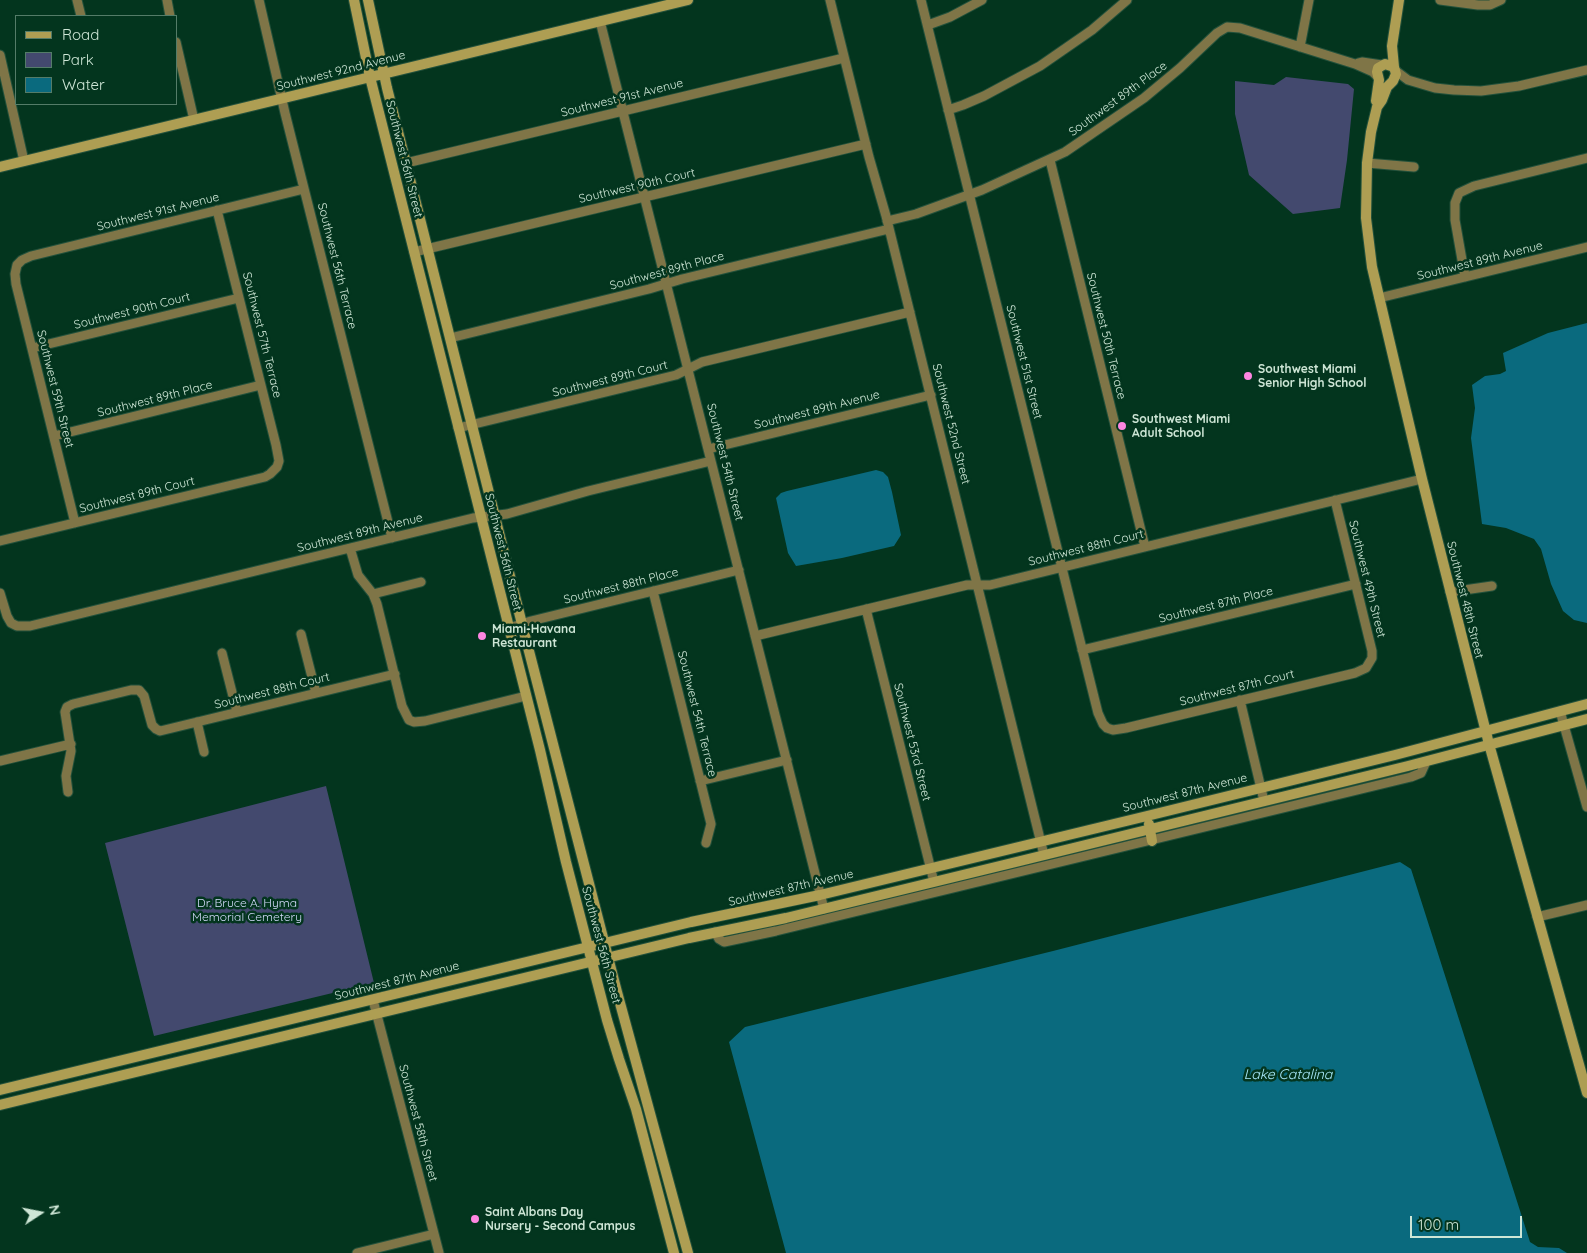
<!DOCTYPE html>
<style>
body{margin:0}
#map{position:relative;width:1587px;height:1253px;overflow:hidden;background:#03351e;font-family:Quicksand,sans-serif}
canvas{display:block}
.legend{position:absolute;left:15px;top:15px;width:162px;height:90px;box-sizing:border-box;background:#03351e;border:1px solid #547c68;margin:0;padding:6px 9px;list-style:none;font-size:15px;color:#cee6d6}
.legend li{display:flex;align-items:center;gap:10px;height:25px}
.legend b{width:25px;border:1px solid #547c68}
.north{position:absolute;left:15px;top:1188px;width:50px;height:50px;-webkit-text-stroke:4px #03351e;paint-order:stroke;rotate:79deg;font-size:14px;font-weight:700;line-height:20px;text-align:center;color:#cee6d6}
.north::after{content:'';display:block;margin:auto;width:18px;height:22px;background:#cee6d6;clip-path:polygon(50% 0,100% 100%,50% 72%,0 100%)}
.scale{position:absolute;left:1410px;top:1216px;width:112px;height:22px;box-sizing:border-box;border:2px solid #cee6d6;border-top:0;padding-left:6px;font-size:15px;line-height:18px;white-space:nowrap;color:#cee6d6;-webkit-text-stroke:4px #03351e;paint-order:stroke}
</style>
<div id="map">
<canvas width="1587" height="1253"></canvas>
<ul class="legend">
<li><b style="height:6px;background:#ae9e53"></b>Road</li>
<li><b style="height:14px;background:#43496e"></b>Park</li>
<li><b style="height:14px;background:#0a6a7e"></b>Water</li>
</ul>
<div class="north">N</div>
<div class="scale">100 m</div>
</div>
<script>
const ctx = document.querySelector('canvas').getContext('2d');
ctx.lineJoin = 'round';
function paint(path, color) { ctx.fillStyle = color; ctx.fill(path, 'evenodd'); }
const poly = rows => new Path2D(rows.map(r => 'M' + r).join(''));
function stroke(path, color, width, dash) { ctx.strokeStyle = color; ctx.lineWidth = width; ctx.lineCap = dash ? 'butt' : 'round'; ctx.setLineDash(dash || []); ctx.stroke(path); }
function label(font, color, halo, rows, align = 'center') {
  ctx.font = font + ' Quicksand,sans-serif'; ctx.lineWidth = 5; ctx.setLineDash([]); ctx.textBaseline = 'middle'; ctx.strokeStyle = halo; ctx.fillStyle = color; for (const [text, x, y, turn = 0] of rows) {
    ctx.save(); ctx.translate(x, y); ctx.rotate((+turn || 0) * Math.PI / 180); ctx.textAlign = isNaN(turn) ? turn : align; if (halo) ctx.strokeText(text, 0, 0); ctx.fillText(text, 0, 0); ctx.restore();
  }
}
const green = poly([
 [1286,77,1348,84,1354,89,1347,160,1340,208,1293,214,1249,175,1235,114,1235,81,1274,85],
 [326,786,374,983,154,1036,105,843]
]);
const water = poly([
 [1587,323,1587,623,1574,620,1563,611,1551,584,1541,549,1534,539,1506,528,1482,524,1471,438,1475,408,1472,385,1485,376,1500,374,1506,371,1503,353,1548,333],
 [876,470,883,472,888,477,892,492,901,535,894,546,842,558,796,566,788,553,776,498,781,493,787,491],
 [1400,862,1411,869,1530,1242,1538,1247,1559,1248,1567,1253,786,1253,729,1042,745,1027,1053,951]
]);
const street = poly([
 [77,0,81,16],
 [167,0,170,16],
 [259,0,285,113,392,538],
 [830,0,869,157,886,216,1044,855],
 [921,0,1098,713,1103,724,1107,728,1113,730,1126,728,1355,673,1366,668,1372,658,1372,651,1335,500],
 [1440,0,1478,5,1490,5,1501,0],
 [600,21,824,909],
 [928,25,950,17,982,0],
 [176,42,194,120],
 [1300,47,1309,0],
 [0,55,24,161],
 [1358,63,1362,62,1382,65],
 [1396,71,1408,80,1435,88,1454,90,1481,91,1519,86,1587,70],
 [948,110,963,105,984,96,1040,66,1092,30,1127,0],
 [1050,160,1145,547],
 [406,163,844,58],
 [1367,163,1414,167],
 [887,221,916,214,982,190,1065,152,1144,98,1180,68,1217,33,1227,27,1240,28,1355,64,1373,72,1378,77],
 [414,252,866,144],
 [1465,277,1455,220,1455,203,1459,193,1474,186,1587,158],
 [1379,298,1587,247],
 [450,338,649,289,682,279,889,229],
 [32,348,239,298],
 [458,428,676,375,702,362,910,312],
 [54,436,261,385],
 [708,449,931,395],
 [75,523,16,284,15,274,17,265,22,260,31,256,304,189],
 [0,541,265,477,270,474,277,467,279,461,276,445,217,210],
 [350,548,358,575,373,594,377,604,402,706,409,720,414,722,425,721,526,696],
 [653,591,711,824,706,843],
 [1450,592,1492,586],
 [0,593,7,616,11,623,17,626,30,626,473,518,507,514,588,491,711,461],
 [373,594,421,582],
 [866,609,934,882],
 [509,628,531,621,739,570],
 [301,634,316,693],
 [755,636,967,585,990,585,1422,479],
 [1082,650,1356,584],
 [222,653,237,712],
 [1240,700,1264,801],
 [1560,711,1587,807],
 [197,722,204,752],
 [0,761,71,744],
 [700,781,787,760],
 [68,792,66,776,71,751,65,712,67,707,73,704,131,690,139,690,144,696,152,725,156,729,160,731,395,674],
 [1537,917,1587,905],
 [715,932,719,939,724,942,776,931,1411,777,1421,773,1426,762],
 [373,1000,439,1253],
 [357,1253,434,1234]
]);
const secondary = poly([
 [354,0,370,77,540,750,566,862,607,1020,619,1059,636,1109,674,1253],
 [368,0,387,88,522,624,617,992,688,1253],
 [1399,0,1392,46,1394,67,1396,74,1393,81,1387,87,1382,100,1377,107,1371,132,1367,163,1366,218,1372,267,1422,479,1489,744,1587,1093],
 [1376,101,1379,80,1377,72,1378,68,1385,64,1394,67],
 [0,167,688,0],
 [1149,824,1152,841],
 [0,1090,691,922,820,895,1147,816,1395,755,1587,704],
 [0,1105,689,938,786,918,1012,863,1408,766,1587,719]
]);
const markers = [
 [1248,376,5,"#fe86e1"],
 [1122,426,5,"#fe86e1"],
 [482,636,5,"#fe86e1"],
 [475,1219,5,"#fe86e1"]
];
const streetNames = [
 ["Southwest 92nd Avenue",341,71,-14],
 ["Southwest 91st Avenue",622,98,-14],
 ["Southwest 89th Place",1118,99,-36],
 ["Southwest 56th Street",404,159,76],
 ["Southwest 90th Court",637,186,-13],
 ["Southwest 91st Avenue",158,212,-14],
 ["Southwest 89th Avenue",1480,261,-14],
 ["Southwest 56th Terrace",337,266,76],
 ["Southwest 89th Place",667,271,-15],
 ["Southwest 90th Court",132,311,-14],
 ["Southwest 57th Terrace",262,335,76],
 ["Southwest 50th Terrace",1106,336,76],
 ["Southwest 51st Street",1024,362,76],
 ["Southwest 89th Court",610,379,-14],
 ["Southwest 59th Street",55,389,76],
 ["Southwest 89th Place",155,399,-14],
 ["Southwest 89th Avenue",817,410,-14],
 ["Southwest 52nd Street",951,424,76],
 ["Southwest 54th Street",725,462,76],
 ["Southwest 89th Court",137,495,-14],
 ["Southwest 89th Avenue",360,533,-14],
 ["Southwest 88th Court",1086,548,-14],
 ["Southwest 56th Street",503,552,76],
 ["Southwest 49th Street",1367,579,76],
 ["Southwest 88th Place",621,586,-14],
 ["Southwest 48th Street",1465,600,76],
 ["Southwest 87th Place",1216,605,-14],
 ["Southwest 87th Court",1237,688,-14],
 ["Southwest 88th Court",272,691,-14],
 ["Southwest 54th Terrace",697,714,76],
 ["Southwest 53rd Street",912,742,76],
 ["Southwest 87th Avenue",1185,793,-14],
 ["Southwest 87th Avenue",791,888,-13],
 ["Southwest 56th Street",601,945,75],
 ["Southwest 87th Avenue",397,981,-14],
 ["Southwest 58th Street",418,1123,75]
];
const poiNames = [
 ["Southwest Miami",1258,369],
 ["Senior High School",1258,383],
 ["Southwest Miami",1132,419],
 ["Adult School",1132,433],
 ["Miami-Havana",492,629],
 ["Restaurant",492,643],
 ["Saint Albans Day",485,1212],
 ["Nursery - Second Campus",485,1226]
];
const parkNames = [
 ["Dr. Bruce A. Hyma",247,903],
 ["Memorial Cemetery",247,917]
];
const waterNames = [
 ["Lake Catalina",1288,1075]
];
paint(green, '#43496e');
paint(water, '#0a6a7e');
stroke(street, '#23513b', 11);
stroke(secondary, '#23513b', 12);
stroke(street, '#7f7547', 9);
stroke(secondary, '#ae9e53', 10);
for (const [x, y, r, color] of markers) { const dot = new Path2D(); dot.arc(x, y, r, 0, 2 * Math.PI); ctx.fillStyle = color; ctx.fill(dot); stroke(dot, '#03351e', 2); }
label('12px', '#cee6d6', '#03351e', streetNames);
label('bold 12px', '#cee6d6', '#03351e', poiNames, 'left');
label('12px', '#d4dafb', '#03351e', parkNames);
label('italic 14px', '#a9e9fb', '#03351e', waterNames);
</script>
